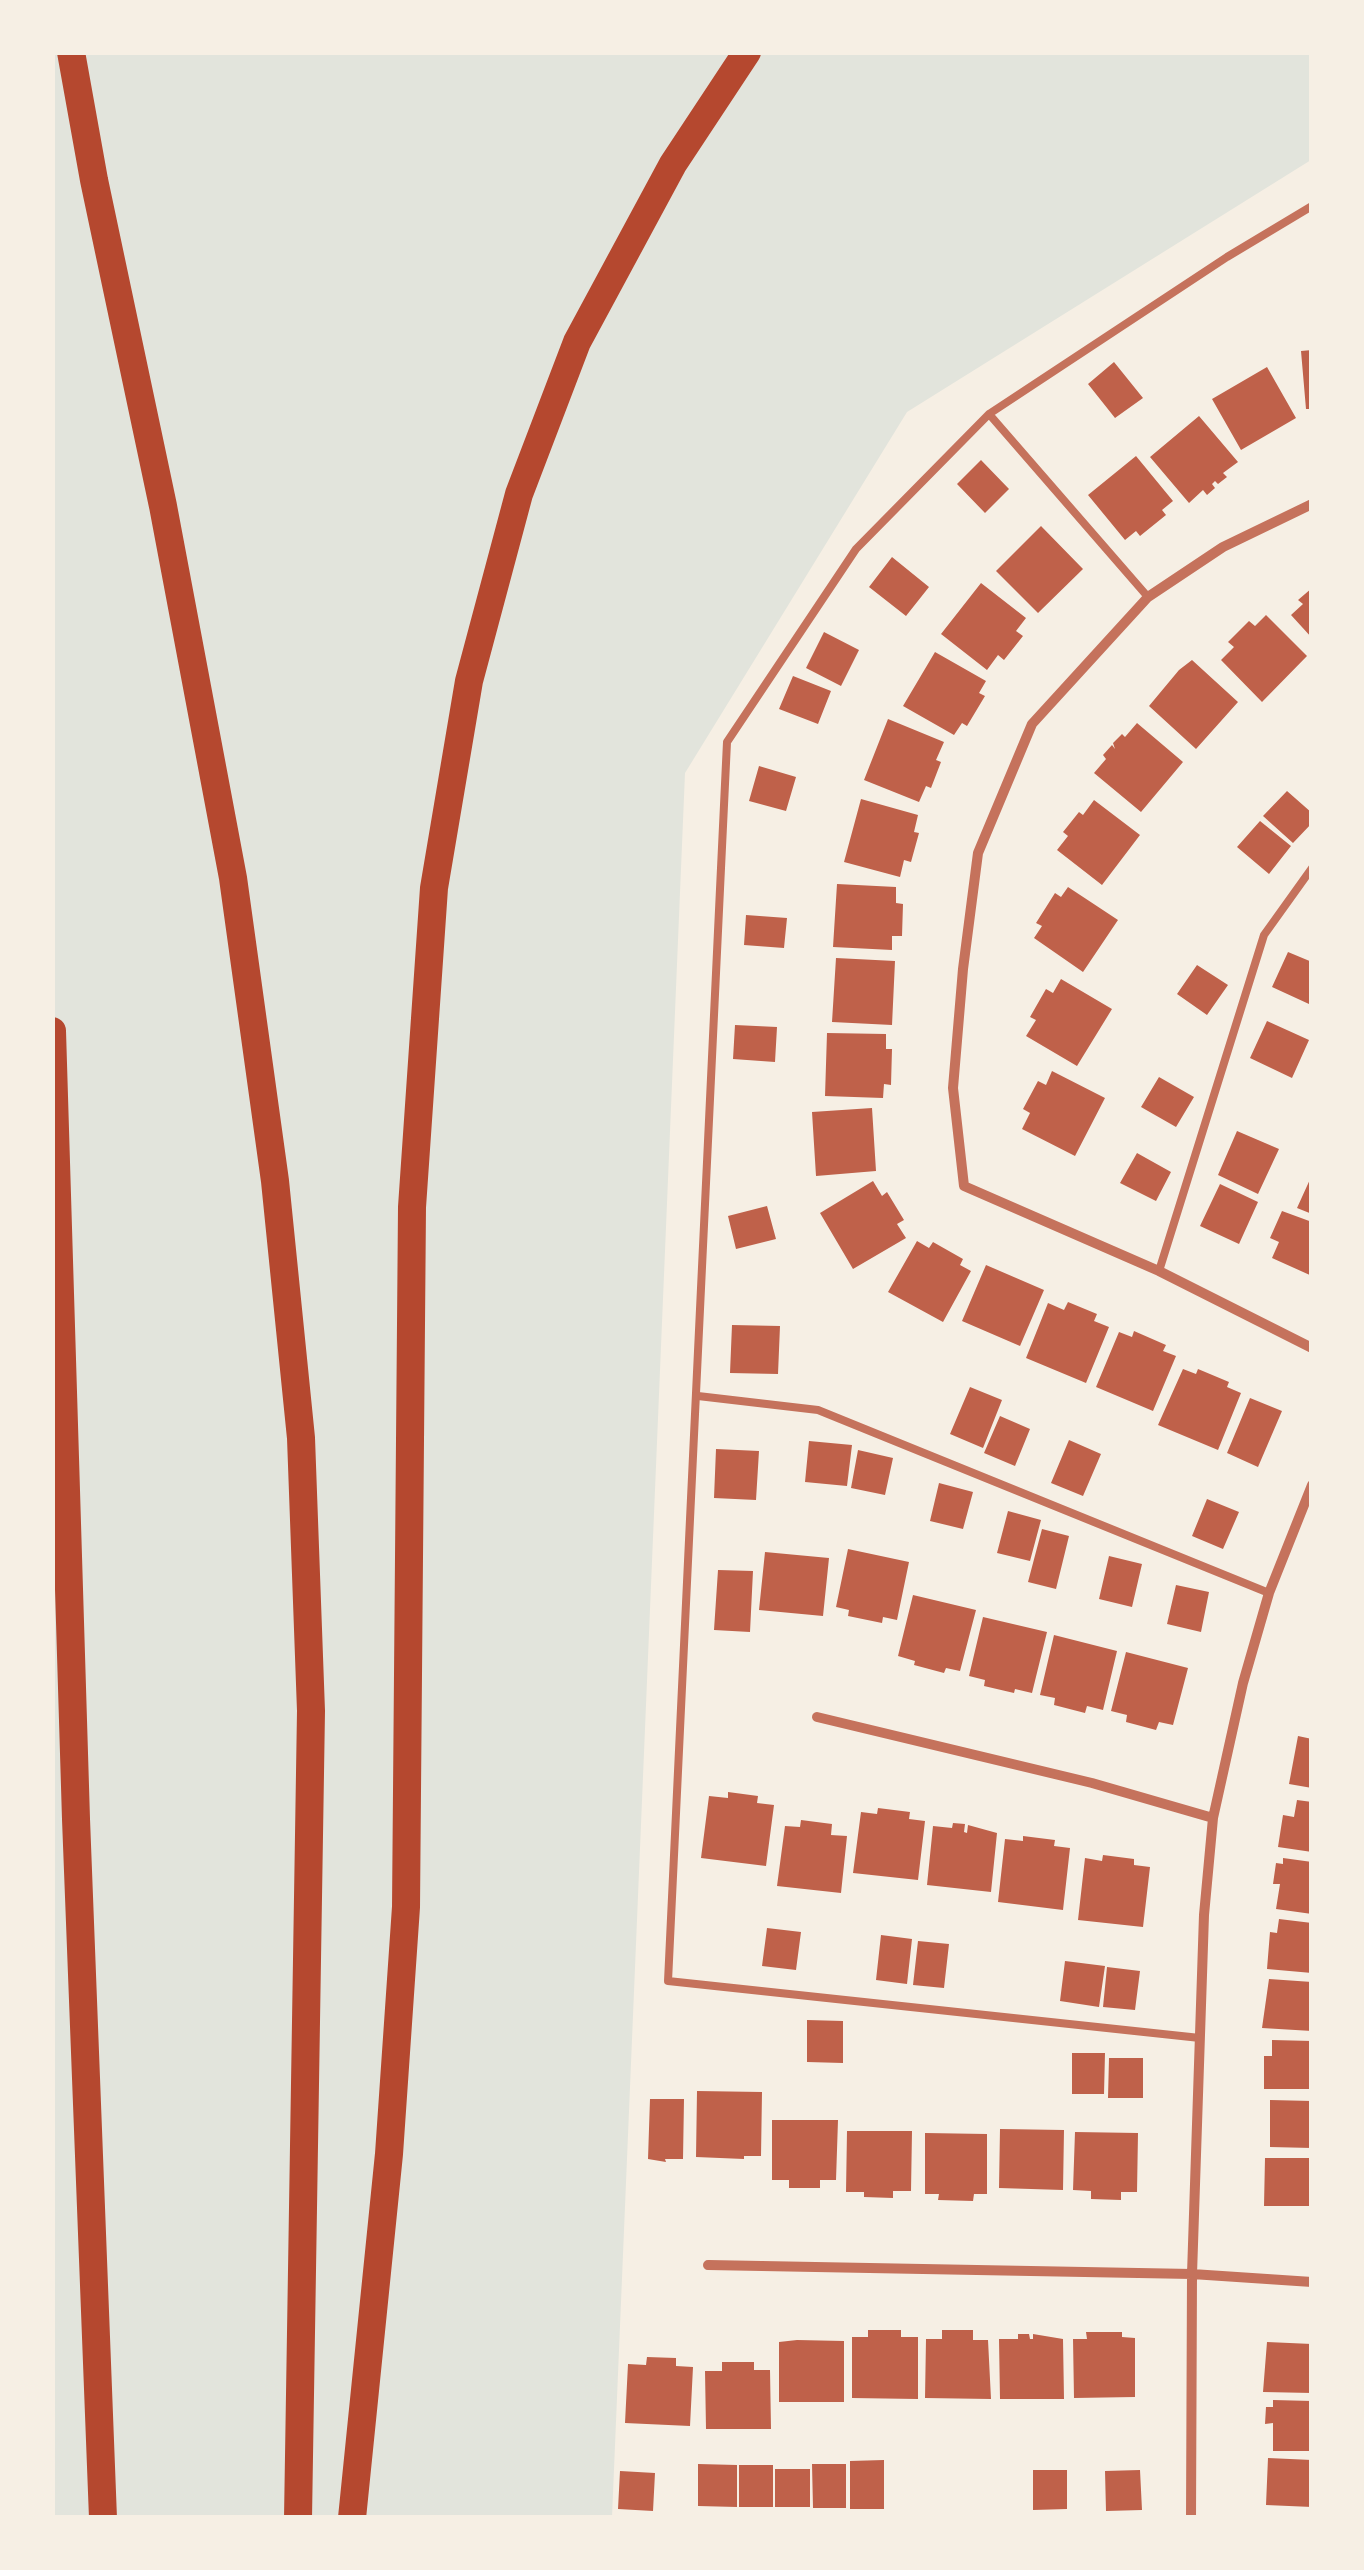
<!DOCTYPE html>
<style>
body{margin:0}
#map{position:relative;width:1364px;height:2570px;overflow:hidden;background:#f6efe4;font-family:Signika,sans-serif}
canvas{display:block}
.frame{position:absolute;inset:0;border:55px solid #f6efe4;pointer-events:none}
</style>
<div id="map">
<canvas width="1364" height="2570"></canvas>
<div class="frame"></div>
</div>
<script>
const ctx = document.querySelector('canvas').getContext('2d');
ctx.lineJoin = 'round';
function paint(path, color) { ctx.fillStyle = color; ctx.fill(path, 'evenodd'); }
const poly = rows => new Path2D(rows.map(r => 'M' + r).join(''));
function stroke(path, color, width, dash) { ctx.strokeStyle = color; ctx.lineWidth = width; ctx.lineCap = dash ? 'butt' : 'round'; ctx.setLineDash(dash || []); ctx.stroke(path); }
const green = poly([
 [52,53,1311,53,1311,160,907,412,685,773,612,2517,53,2517]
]);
const building = poly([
 [1312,350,1312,409,1306,409,1301,351],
 [1114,362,1143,398,1115,418,1088,384],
 [1267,367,1296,418,1241,450,1212,399],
 [1199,416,1238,462,1223,473,1227,477,1218,484,1215,481,1212,484,1215,488,1207,495,1203,490,1189,503,1150,457],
 [1136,456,1173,501,1162,510,1166,515,1140,536,1136,531,1125,540,1088,495],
 [981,460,1009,489,985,513,957,484],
 [1041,526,1083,569,1038,613,996,571],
 [892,557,929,587,906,616,869,587],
 [981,583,1026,618,1016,631,1023,636,1004,660,998,655,987,670,941,634],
 [1312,588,1312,638,1291,615,1303,604,1298,600],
 [1266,615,1307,656,1262,702,1221,660,1234,647,1228,642,1249,621,1255,626],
 [824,632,859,650,841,686,806,668],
 [935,652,986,681,979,693,985,696,967,726,962,723,954,735,903,706],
 [1192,660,1238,702,1196,749,1149,706,1179,670],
 [793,676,831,691,818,724,779,709],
 [888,719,944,742,936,760,941,762,931,788,926,786,919,802,864,780],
 [1137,723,1183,762,1141,812,1094,773,1106,759,1103,755,1112,745,1115,749,1113,743,1122,734,1125,737],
 [759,766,796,777,786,811,749,801],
 [1287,791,1312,813,1312,823,1293,843,1263,816],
 [861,799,918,815,914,832,919,833,911,862,904,860,900,877,844,862],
 [1094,800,1140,835,1102,885,1057,850,1068,836,1063,832,1079,812,1083,815],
 [1260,821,1291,846,1269,874,1237,847],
 [837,884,896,887,896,903,903,904,902,936,892,936,892,950,833,947],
 [1068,887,1118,920,1083,972,1034,938,1042,926,1036,923,1055,893,1061,897],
 [746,915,787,918,784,948,744,945],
 [1288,952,1312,962,1309,1004,1272,987],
 [836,958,895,961,892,1025,832,1022],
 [1197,965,1228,985,1207,1015,1177,994],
 [1061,979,1112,1009,1077,1066,1026,1036,1036,1020,1030,1017,1046,989,1053,993],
 [1267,1021,1309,1040,1292,1078,1250,1058],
 [735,1025,777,1027,775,1062,733,1059],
 [827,1033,886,1034,886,1049,892,1049,891,1085,884,1084,883,1098,825,1096],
 [1052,1071,1105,1098,1075,1156,1022,1129,1030,1113,1023,1109,1038,1081,1046,1085],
 [1159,1077,1194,1097,1176,1127,1141,1107],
 [872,1108,876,1171,816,1176,812,1112],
 [1237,1131,1279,1149,1258,1194,1218,1175],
 [1137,1153,1171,1172,1156,1201,1120,1183],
 [1312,1175,1312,1214,1297,1208],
 [873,1181,882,1196,887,1192,904,1220,897,1224,906,1238,853,1269,820,1213],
 [1220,1184,1258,1202,1239,1244,1200,1226],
 [767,1206,776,1239,736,1249,728,1216],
 [1282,1211,1312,1222,1312,1276,1272,1258,1279,1242,1270,1238],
 [917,1241,929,1248,933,1242,963,1259,960,1265,971,1271,943,1322,888,1292],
 [986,1265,1044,1290,1020,1346,962,1321],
 [1068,1302,1097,1314,1094,1321,1109,1327,1086,1383,1026,1358,1048,1303,1064,1310],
 [732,1325,780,1326,778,1374,730,1373],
 [1134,1331,1166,1345,1163,1351,1176,1356,1153,1411,1096,1387,1119,1332,1132,1337],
 [1183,1369,1196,1374,1198,1369,1229,1382,1227,1387,1241,1393,1218,1450,1158,1425],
 [970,1387,1002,1400,983,1448,950,1434],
 [1250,1398,1282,1411,1258,1467,1227,1453],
 [1000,1416,1030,1429,1015,1466,984,1453],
 [1069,1440,1101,1454,1083,1496,1051,1483],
 [809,1441,852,1445,847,1486,805,1482],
 [716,1449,759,1451,756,1500,714,1498],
 [858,1450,893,1458,885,1495,851,1488],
 [939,1483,973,1492,963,1529,930,1521],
 [1207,1499,1239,1512,1223,1549,1192,1536],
 [1008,1511,1041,1520,1030,1561,997,1553],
 [1042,1529,1069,1536,1056,1589,1028,1582],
 [848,1549,909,1562,897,1620,883,1617,882,1623,848,1616,849,1610,836,1607],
 [765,1552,829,1558,823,1616,759,1610],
 [1109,1556,1142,1564,1132,1607,1099,1599],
 [718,1570,753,1571,750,1632,714,1630],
 [1176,1585,1209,1592,1201,1632,1167,1624],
 [913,1595,976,1610,960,1671,946,1668,944,1673,914,1665,915,1661,898,1656],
 [983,1617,1047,1632,1032,1693,1015,1689,1014,1693,984,1686,985,1680,969,1676],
 [1054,1635,1117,1651,1103,1710,1087,1706,1085,1713,1054,1705,1055,1698,1040,1695],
 [1126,1652,1188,1668,1173,1725,1159,1722,1156,1730,1126,1722,1127,1715,1111,1711],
 [1298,1736,1312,1739,1312,1788,1289,1784],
 [728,1792,758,1796,757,1803,774,1805,766,1866,701,1858,709,1796,728,1798],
 [1297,1800,1312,1802,1312,1852,1278,1847,1283,1815,1294,1817],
 [878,1808,910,1812,909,1819,925,1821,918,1880,853,1873,861,1812,877,1814],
 [801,1820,832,1824,831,1835,847,1836,841,1893,777,1886,785,1826,800,1827],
 [953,1823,965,1824,964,1832,967,1833,968,1825,997,1833,991,1892,927,1885,933,1826,952,1828],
 [1023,1836,1055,1840,1054,1846,1070,1848,1063,1910,998,1902,1005,1839,1023,1841],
 [1103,1855,1134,1859,1134,1865,1150,1867,1143,1927,1078,1920,1085,1858,1102,1861],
 [1283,1858,1312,1862,1312,1914,1276,1909,1280,1884,1273,1884,1276,1863,1283,1864],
 [1279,1919,1312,1923,1312,1973,1267,1969,1270,1932,1277,1933],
 [767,1928,801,1932,796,1970,762,1966],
 [881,1935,912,1939,907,1984,876,1980],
 [918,1941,949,1944,944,1988,913,1985],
 [1065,1961,1105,1966,1099,2007,1060,2001],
 [1107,1967,1140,1971,1135,2010,1103,2007],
 [1269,1979,1312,1982,1312,2031,1262,2028],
 [807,2020,843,2021,843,2063,807,2062],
 [1272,2040,1312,2041,1312,2089,1264,2089,1264,2056,1272,2056],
 [1072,2053,1105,2053,1104,2094,1072,2094],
 [1109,2058,1143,2058,1143,2098,1108,2098],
 [697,2091,762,2092,761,2156,744,2156,744,2159,696,2157],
 [650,2099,684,2099,683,2159,665,2159,666,2162,648,2159],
 [1270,2100,1312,2101,1312,2148,1270,2147],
 [772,2120,838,2120,836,2180,820,2180,820,2188,789,2188,789,2180,772,2180],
 [1000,2129,1064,2130,1063,2190,999,2188],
 [847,2131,912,2131,911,2191,893,2191,893,2198,864,2197,864,2192,846,2192],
 [1075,2132,1138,2133,1137,2192,1121,2192,1121,2200,1091,2199,1091,2191,1073,2190],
 [925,2133,987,2134,987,2194,974,2194,973,2201,938,2200,939,2194,925,2194],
 [1265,2158,1312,2158,1312,2206,1264,2206],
 [868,2330,901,2330,901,2337,918,2337,918,2399,852,2398,852,2337,868,2337],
 [942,2330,973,2330,973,2340,988,2340,991,2399,925,2398,926,2339,942,2339],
 [1086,2332,1122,2332,1122,2337,1135,2338,1135,2397,1074,2398,1073,2339,1087,2339],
 [1018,2334,1029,2334,1030,2339,1033,2339,1033,2334,1063,2339,1064,2399,1000,2399,999,2339,1018,2339],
 [797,2340,844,2341,844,2402,779,2402,779,2342],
 [1267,2342,1312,2344,1312,2393,1263,2392],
 [647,2357,676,2358,676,2366,693,2367,690,2426,625,2423,628,2364,646,2365],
 [722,2362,754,2362,754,2370,770,2370,771,2429,706,2429,705,2371,722,2371],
 [1273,2400,1312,2401,1312,2451,1273,2451,1273,2423,1265,2424,1266,2407,1273,2407],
 [1268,2458,1312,2460,1312,2507,1266,2505],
 [884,2460,884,2509,850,2509,850,2461],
 [698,2464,737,2465,737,2507,698,2506],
 [812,2464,846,2464,846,2508,813,2508],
 [739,2465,773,2465,773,2507,739,2507],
 [775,2469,810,2469,810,2507,775,2507],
 [1033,2470,1067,2470,1067,2509,1033,2510],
 [1140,2470,1142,2510,1106,2511,1105,2471],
 [620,2471,655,2473,653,2511,618,2509]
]);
const service = poly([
 [989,414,1148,597],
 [1159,1271,1264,935,1312,868],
 [698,1396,818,1410,1269,1593],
 [1200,2038,668,1981,727,742,856,549,989,414,1227,257,1312,206]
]);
const minor = poly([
 [1312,504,1223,547,1148,597,1032,724,978,853,963,969,953,1088,964,1186,1159,1271,1312,1348],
 [817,1717,1092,1783,1213,1818],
 [708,2265,1192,2274,1312,2282],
 [1191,2518,1192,2274,1204,1915,1213,1818,1243,1683,1269,1593,1312,1485]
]);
const motorway = poly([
 [71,52,94,180,163,506,233,878,275,1181,301,1438,311,1711,298,2518],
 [52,1031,76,1819,103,2518],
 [352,2518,389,2154,406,1907,412,1207,434,888,469,681,519,494,577,342,673,164,747,52]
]);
paint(green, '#e2e4dc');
paint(building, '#bf614a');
stroke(service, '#c5725c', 8);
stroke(minor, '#c5725c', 10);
stroke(motorway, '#b5482f', 28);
</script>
